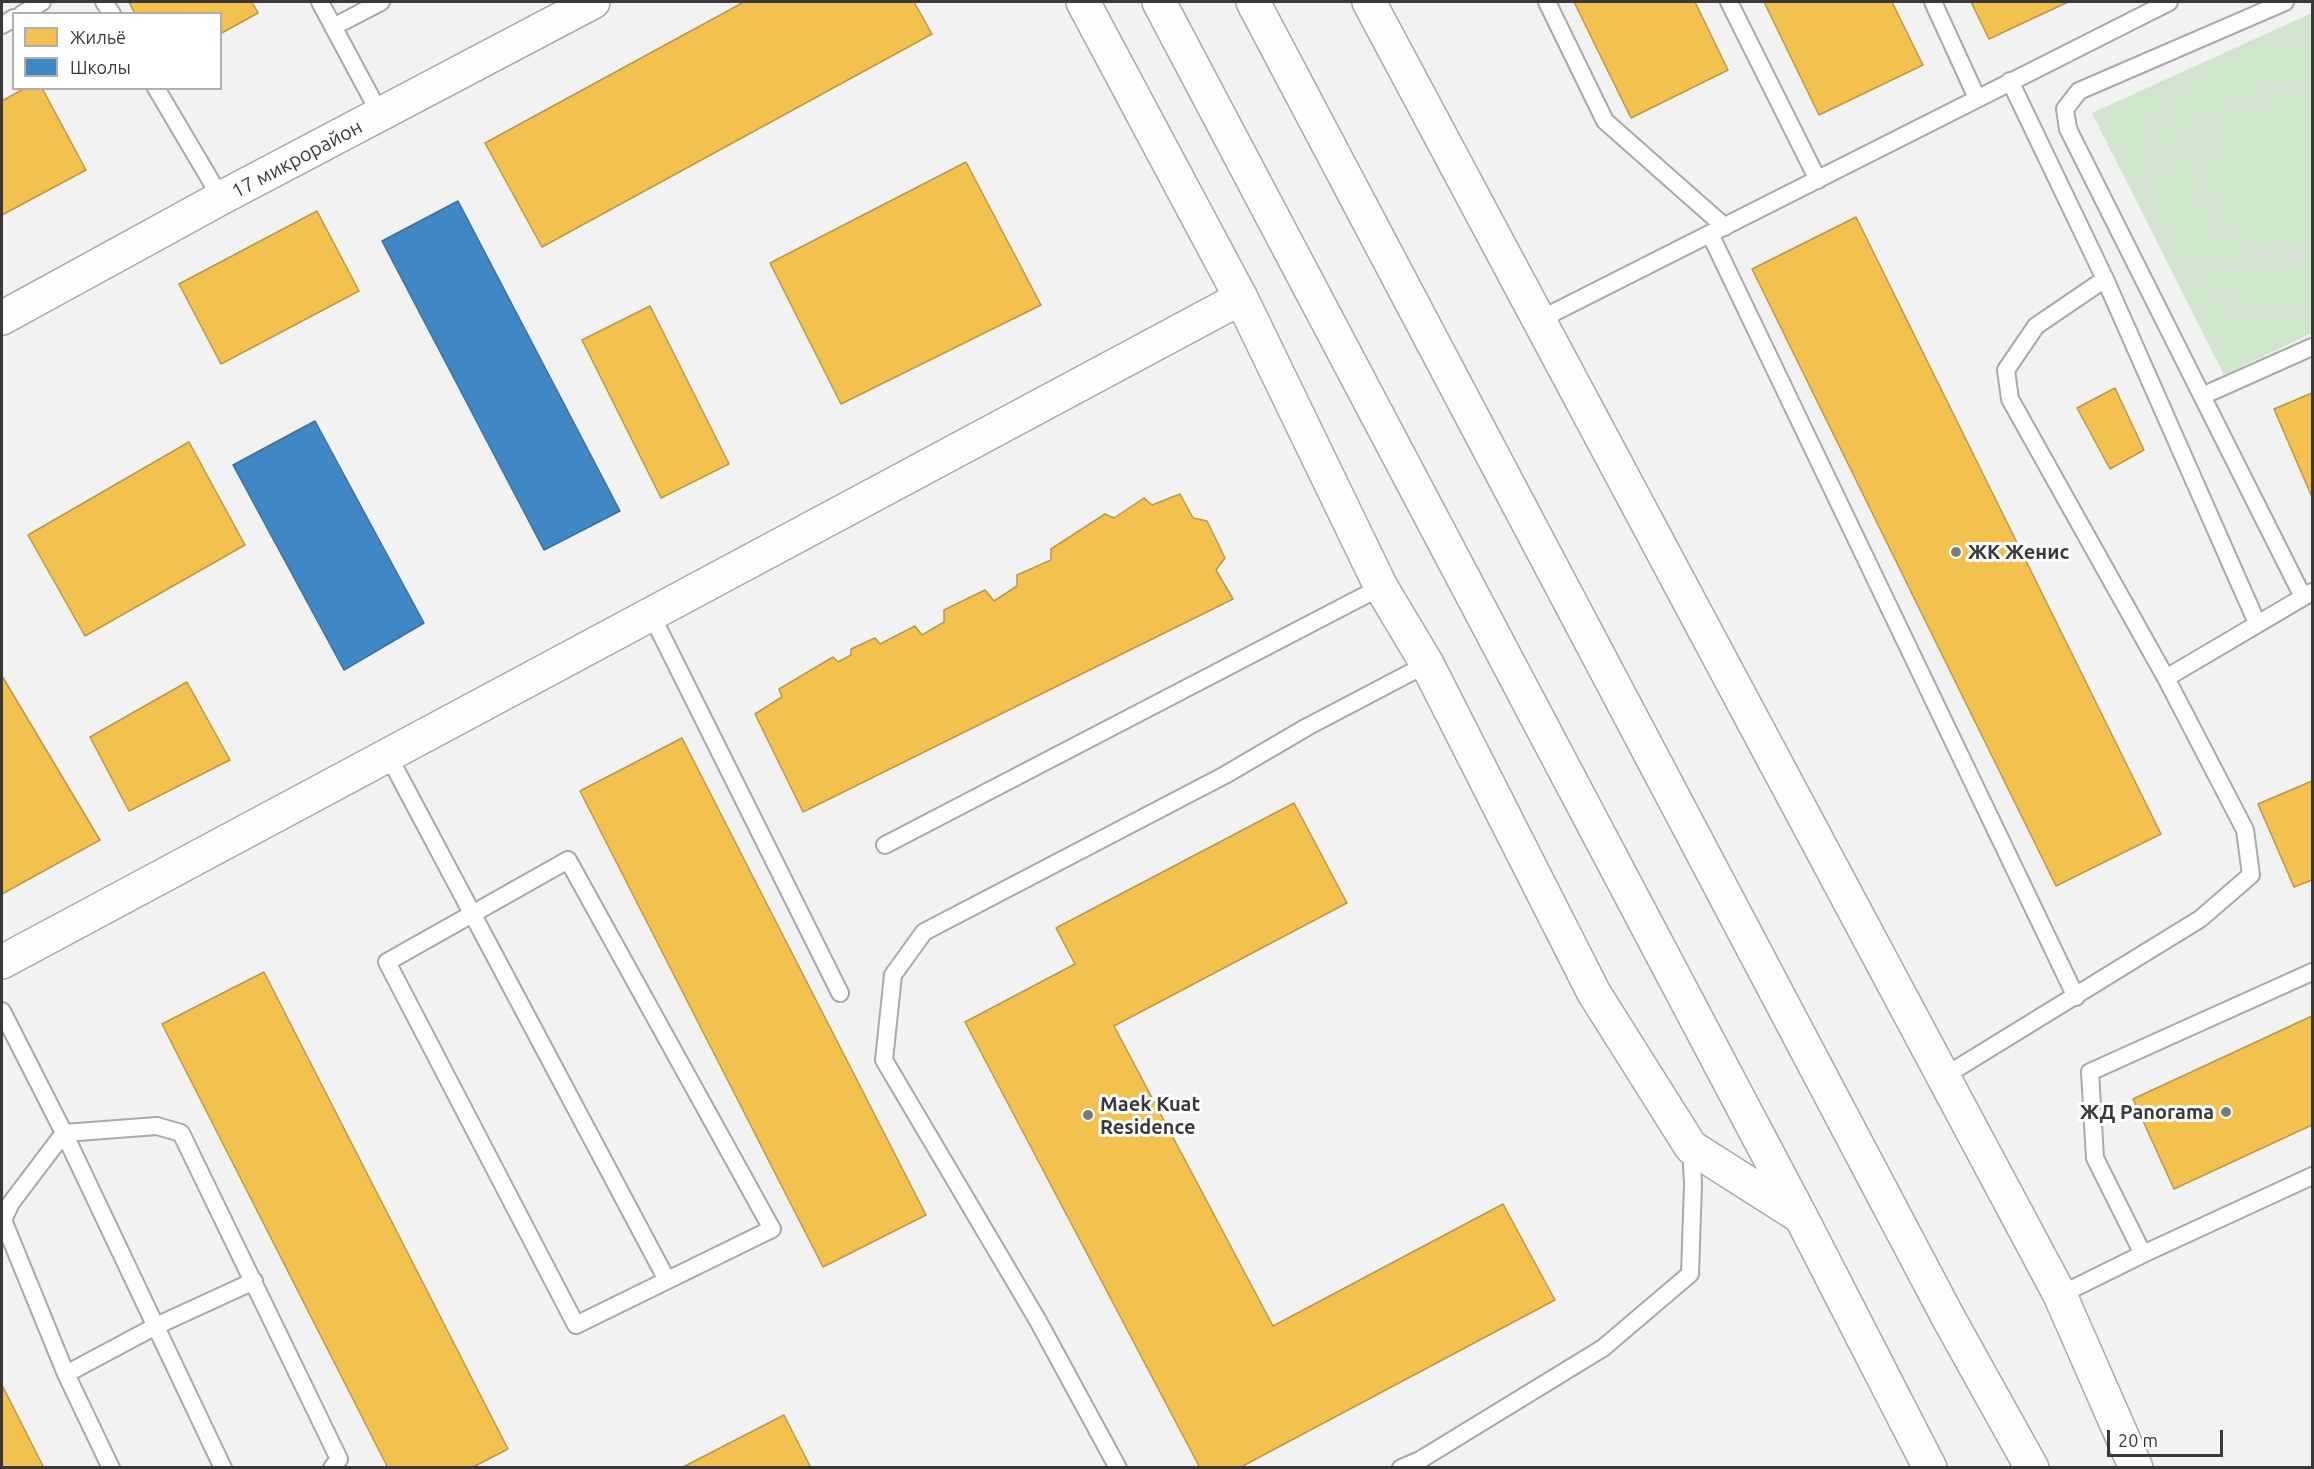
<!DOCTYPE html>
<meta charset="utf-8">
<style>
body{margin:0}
#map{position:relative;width:2314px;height:1469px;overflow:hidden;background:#f3f2f3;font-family:Ubuntu,sans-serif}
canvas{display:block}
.frame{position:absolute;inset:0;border:3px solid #3a383a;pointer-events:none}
.legend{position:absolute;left:12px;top:12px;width:210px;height:78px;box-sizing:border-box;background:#fff;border:2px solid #b0afb0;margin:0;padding:8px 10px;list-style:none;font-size:18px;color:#3a383a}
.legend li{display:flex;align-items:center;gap:12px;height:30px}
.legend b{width:30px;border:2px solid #b0afb0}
.scale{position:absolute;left:2107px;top:1430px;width:116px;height:27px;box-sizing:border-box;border:3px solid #3a383a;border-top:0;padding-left:8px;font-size:18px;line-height:21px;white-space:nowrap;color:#3a383a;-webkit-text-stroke:4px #fff;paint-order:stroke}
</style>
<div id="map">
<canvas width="2314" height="1469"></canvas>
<div class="frame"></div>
<ul class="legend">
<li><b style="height:16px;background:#f2c14e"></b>Жильё</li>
<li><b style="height:16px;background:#3f88c5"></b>Школы</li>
</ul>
<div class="scale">20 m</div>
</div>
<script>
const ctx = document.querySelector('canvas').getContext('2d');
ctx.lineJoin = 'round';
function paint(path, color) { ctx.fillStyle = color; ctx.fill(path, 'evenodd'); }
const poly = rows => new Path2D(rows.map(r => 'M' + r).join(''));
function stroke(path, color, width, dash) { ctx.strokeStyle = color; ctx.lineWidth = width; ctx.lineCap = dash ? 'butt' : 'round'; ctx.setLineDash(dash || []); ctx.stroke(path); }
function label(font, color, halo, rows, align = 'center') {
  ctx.font = font + ' Ubuntu,sans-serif'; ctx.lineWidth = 6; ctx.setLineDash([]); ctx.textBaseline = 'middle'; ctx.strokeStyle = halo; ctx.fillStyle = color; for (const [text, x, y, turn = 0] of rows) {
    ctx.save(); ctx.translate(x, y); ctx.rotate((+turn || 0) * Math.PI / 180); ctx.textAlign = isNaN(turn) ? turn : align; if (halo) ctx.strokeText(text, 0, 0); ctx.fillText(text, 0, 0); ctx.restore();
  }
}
const green = poly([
 [2312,13,2312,333,2224,375,2092,113]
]);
const homes = poly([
 [129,2,252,2,258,13,220,34,220,14,135,14,129,2],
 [744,2,914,2,932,34,542,247,485,143,744,2],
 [1574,2,1695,2,1728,70,1631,118,1574,2],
 [1764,2,1892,2,1923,65,1819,115,1764,2],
 [1971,2,2068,2,1989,39,1971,2],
 [25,88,42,88,86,170,2,215,2,101,25,88],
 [966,162,1041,305,841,404,770,263,966,162],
 [317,211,359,291,221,364,179,284,317,211],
 [1856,217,2161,834,2056,886,1752,269,1856,217],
 [650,306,729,464,661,498,582,340,650,306],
 [2115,388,2144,450,2110,469,2077,408,2115,388],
 [2312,393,2312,497,2274,409,2312,393],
 [189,442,245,545,85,636,28,535,189,442],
 [1180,494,1193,518,1207,521,1225,558,1216,570,1233,599,803,812,755,714,782,697,779,689,833,657,838,662,851,655,851,649,875,638,880,644,915,626,922,635,944,622,944,610,985,590,994,601,1017,586,1017,575,1051,560,1051,549,1105,514,1114,518,1144,498,1152,505,1180,494],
 [2,676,100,840,2,894,2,676],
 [187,682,230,760,129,811,90,737,187,682],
 [682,738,926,1215,823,1267,580,791,682,738],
 [2312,781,2312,880,2294,887,2258,804,2312,781],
 [1294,803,1347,903,1114,1026,1273,1326,1503,1204,1555,1300,1239,1468,1200,1468,965,1022,1075,964,1056,928,1294,803],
 [264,972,508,1449,471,1468,388,1468,162,1024,264,972],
 [2312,1016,2312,1125,2174,1189,2133,1099,2312,1016],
 [2,1385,44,1468,2,1468,2,1385],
 [784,1415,811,1468,681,1468,784,1415]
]);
const schools = poly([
 [458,201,620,511,544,550,382,241,458,201],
 [315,421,424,623,344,670,233,465,315,421]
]);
const path = poly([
 [2286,34,2312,37],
 [2187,78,2164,102,2152,141,2144,186,2153,221,2170,253,2193,279,2254,315,2312,313],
 [2280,86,2312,99],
 [2220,114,2202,168,2207,203,2223,228,2251,250,2285,257,2303,254],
 [2145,186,2172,157,2220,114,2279,86,2312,80],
 [2177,260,2208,264,2232,271,2276,266,2312,250]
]);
const service = poly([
 [104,2,112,14],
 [320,2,380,114],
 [1547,2,1605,121,1725,227],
 [1729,2,1818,180],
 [1933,2,1977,98],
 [2285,2,2079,91,2065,109,2068,129,2303,597],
 [22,14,42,2],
 [2,25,14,18],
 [333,27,381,2],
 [2010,81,2105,279,2257,623],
 [156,88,221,198],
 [1710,234,2076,997],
 [2105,279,2036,326,2006,370,2010,399,2166,678],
 [1539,320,2169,2],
 [2202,396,2312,347],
 [651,614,840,993],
 [388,755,667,1280],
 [885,845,1381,587],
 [568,860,772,1229,576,1325,387,962,568,860],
 [2,1011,64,1133,223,1468],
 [1943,1077,2200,919,2251,875,2245,830,2166,678,2312,592],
 [2143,1254,2095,1158,2090,1072,2312,972],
 [2060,1295,2143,1254,2312,1176],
 [66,1374,156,1326,254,1281],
 [111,1468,66,1374,3,1220,11,1203,64,1133,157,1126,181,1133,339,1459,332,1468],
 [1118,1468,1037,1319,884,1060,893,975,924,932,1225,775,1307,727,1427,664],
 [1401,1468,1420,1460,1603,1348,1690,1274,1693,1184,1691,1147]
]);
const minor = poly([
 [1083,2,1241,298,1381,587,1427,664,1594,993,1691,1147,1801,1217],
 [1369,2,2060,1295,2136,1468],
 [2,318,221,198,593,2],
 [2,962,1241,298]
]);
const secondary = poly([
 [1159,2,1801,1217,1930,1468],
 [1253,2,1949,1319,2032,1468]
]);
const markers = [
 [1956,552,6,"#7b797b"],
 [2226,1112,6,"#7b797b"],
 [1088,1115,6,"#7b797b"]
];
const streetNames = [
 ["17 микрорайон",297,159,-28]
];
const poiNames = [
 ["ЖК Женис",1968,552],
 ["Maek Kuat",1100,1104],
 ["Residence",1100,1127],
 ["ЖД Panorama",2214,1112,"right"]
];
paint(green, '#cfe5cc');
paint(homes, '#f2c14e');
stroke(homes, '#bb9848', 1.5);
paint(schools, '#3f88c5');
stroke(schools, '#3e709b', 1.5);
stroke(service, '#aaa9aa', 20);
stroke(minor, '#aaa9aa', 36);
stroke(secondary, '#aaa9aa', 36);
stroke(path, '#dcdbdc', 4, [3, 3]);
stroke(service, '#fdfdfd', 16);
stroke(minor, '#fdfdfd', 33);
stroke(secondary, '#fdfdfd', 33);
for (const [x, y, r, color] of markers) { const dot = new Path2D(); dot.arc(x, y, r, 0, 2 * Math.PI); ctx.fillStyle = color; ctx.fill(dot); stroke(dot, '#fff', 2); }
label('20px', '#3a383a', '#fff', streetNames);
label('bold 20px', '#3a383a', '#fff', poiNames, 'left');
</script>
